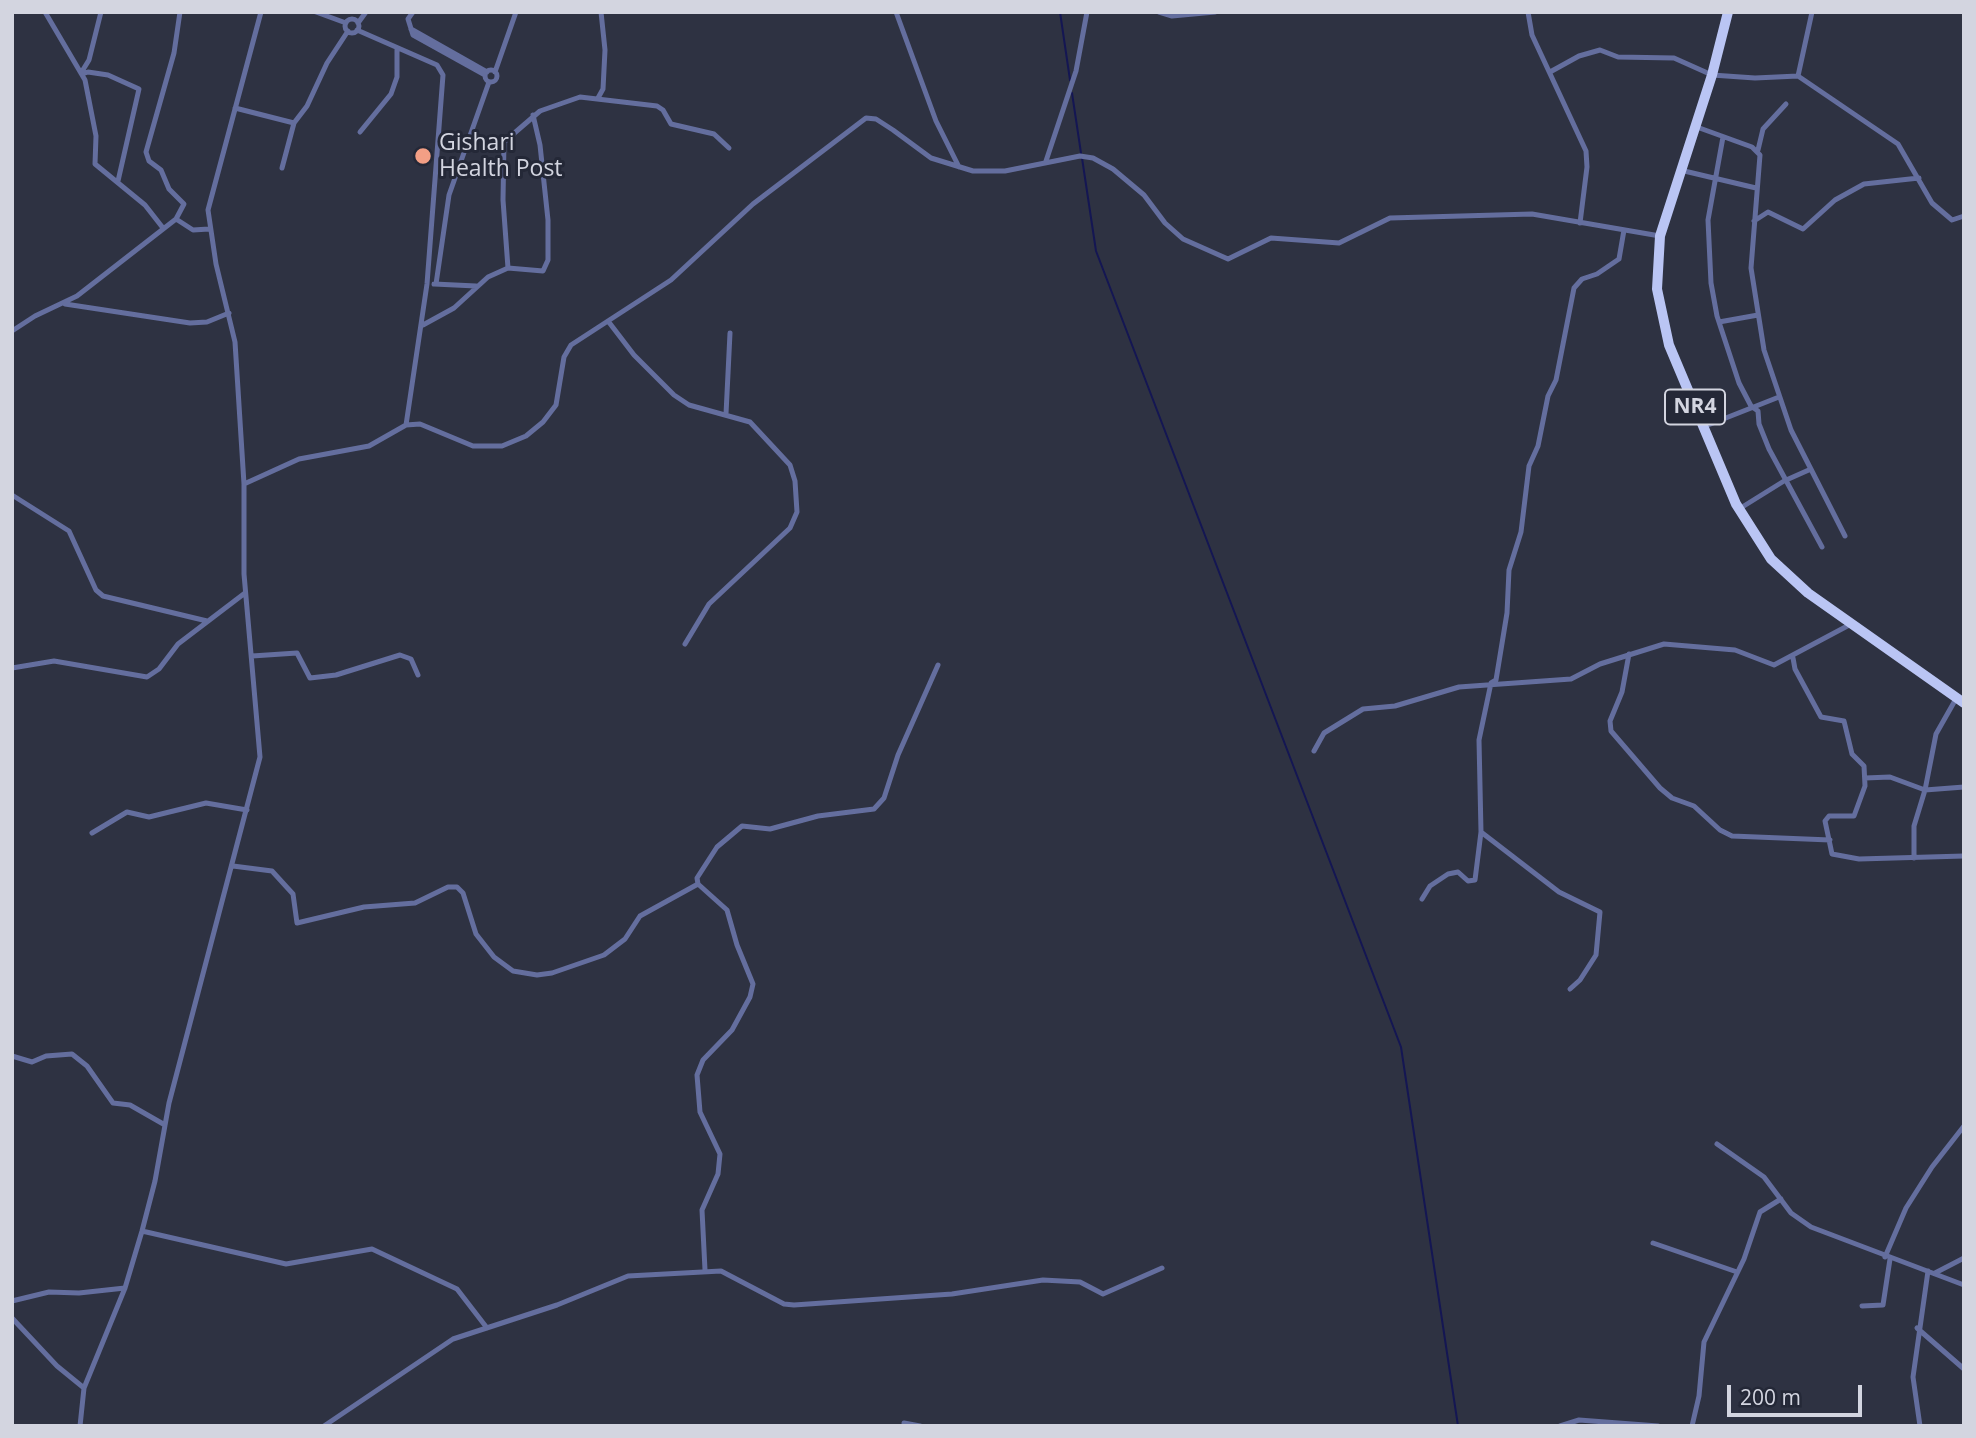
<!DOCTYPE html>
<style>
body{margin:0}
#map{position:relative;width:1976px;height:1438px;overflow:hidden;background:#2e3242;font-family:"Open Sans",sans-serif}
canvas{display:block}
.frame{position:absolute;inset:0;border:14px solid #d3d5e0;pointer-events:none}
.scale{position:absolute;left:1727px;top:1385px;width:135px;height:32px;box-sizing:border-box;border:4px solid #d3d5e0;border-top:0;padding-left:9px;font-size:21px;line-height:24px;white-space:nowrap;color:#d3d5e0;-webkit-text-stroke:5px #242837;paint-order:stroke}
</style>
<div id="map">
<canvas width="1976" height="1438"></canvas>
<div class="frame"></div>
<div class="scale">200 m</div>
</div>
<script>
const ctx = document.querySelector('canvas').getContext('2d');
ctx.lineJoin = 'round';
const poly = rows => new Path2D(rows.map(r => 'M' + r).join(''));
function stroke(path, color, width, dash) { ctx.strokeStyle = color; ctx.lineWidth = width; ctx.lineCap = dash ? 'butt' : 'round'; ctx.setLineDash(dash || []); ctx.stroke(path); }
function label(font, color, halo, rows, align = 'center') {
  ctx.font = font + ' "Open Sans",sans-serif'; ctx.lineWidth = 6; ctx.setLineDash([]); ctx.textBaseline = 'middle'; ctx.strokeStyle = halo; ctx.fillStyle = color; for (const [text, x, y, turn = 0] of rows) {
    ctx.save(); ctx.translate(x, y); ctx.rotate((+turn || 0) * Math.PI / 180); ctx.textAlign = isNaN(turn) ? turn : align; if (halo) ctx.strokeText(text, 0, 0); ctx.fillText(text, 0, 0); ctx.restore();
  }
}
const stream = poly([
 [1060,12,1070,80],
 [1072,93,1081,153],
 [1082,158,1096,251,1401,1047,1458,1426]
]);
const street = poly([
 [45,12,85,80,96,136,95,164,145,205,163,228],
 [316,12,346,23],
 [413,12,408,19,413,35,485,75],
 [896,12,936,121,959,167],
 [1159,12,1172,16,1215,12],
 [1528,12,1532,35,1586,151,1587,167,1580,223],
 '345 26a7 7 0 1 1 14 0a7 7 0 1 1-14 0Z',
 [358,23,366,12],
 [411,29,487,72],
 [357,30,437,65,443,75,427,284,406,425],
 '485 76a6 6 0 1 1 12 0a6 6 0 1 1-12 0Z',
 [495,72,516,12],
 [1550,72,1579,56,1600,50,1618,57,1674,58,1712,75,1755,78,1798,76,1898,144,1932,203,1952,220,1964,216],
 [81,73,89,60,101,12],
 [82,74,88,72,108,75,139,89,118,181],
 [1798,76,1812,12],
 [598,98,603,89,605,50,601,12],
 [235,108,294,123],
 [1694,126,1752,147,1760,155,1751,268,1764,350,1791,430,1845,536],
 [360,132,391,94,397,77,397,48],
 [1723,137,1708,220,1711,283,1717,316,1739,383,1751,406,1758,411,1759,424,1769,449,1822,547],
 [1758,150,1763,129,1786,104],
 [1046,161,1076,71,1087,12],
 [282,168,294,123,307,106,327,63,348,31],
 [1680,170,1756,188],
 [176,219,184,204,169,189,161,170,149,161,146,152,174,53,180,12],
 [1754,221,1768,212,1803,229,1835,200,1864,184,1919,178],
 [508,268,543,271,548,260,548,220,540,145,533,115],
 [434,284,476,286],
 [436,284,449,195,489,82],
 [65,304,190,323,207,322,229,313],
 [608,321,634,355,674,395,689,405,750,422,790,465,795,481,797,512,790,528,709,604,685,644],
 [1719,322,1758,315],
 [423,325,454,308,488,277,508,268,503,200,504,142,540,111,580,97,657,106,663,110,671,124,714,134,729,148],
 [12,331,35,316,77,296,176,219,193,230,209,229],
 [726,414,730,333],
 [1703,427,1779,397],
 [244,484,299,459,369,446,406,425,420,424,473,446,502,446,526,436,543,422,556,405,564,357,571,345,671,280,753,204,866,118,876,119,893,130,931,158,973,171,1005,171,1080,156,1093,158,1113,169,1144,195,1165,223,1183,239,1228,259,1271,238,1339,243,1390,218,1532,214,1660,236],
 [12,495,69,531,96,590,103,596,207,621],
 [1739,509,1784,481,1811,469],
 [1629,654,1622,692,1610,721,1611,731,1660,788,1672,798,1694,806,1720,830,1732,836,1830,840],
 [252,656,297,653,310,678,336,675,400,655,411,659,418,675],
 [1793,658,1795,669,1821,717,1844,721,1852,754,1864,766,1865,786,1854,816,1829,816,1825,821,1832,854,1859,859,1964,856],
 [12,668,54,661,147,677,159,669,178,644,245,593],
 [1314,751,1324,733,1363,709,1395,706,1459,687,1571,679,1600,664,1664,644,1735,650,1774,665,1853,623],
 [1865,778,1890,777,1925,790,1936,734,1957,697],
 [1481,832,1559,892,1600,912,1596,955,1580,980,1570,989],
 [92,833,127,812,149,817,206,803,247,810],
 [1914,858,1914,826,1925,790,1964,787],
 [233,866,272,871,293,894,297,923,364,907,415,903,448,887,457,887,463,893,476,934,494,957,513,971,537,975,552,973,604,955,625,939,640,916,698,884],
 [1422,899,1430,886,1448,874,1458,872,1468,881,1475,880,1481,832,1479,740,1491,683,1496,680,1507,613,1509,570,1521,532,1529,466,1538,446,1548,396,1556,380,1574,288,1582,279,1597,274,1619,259,1624,230],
 [12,1056,32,1062,46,1056,72,1054,87,1066,113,1103,130,1105,165,1125],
 [1717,1144,1764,1177,1791,1213,1811,1227,1964,1285],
 [142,1231,286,1264,372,1249,457,1289,487,1328],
 [1653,1243,1737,1272],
 [1885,1257,1906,1208,1932,1167,1964,1126],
 [705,1270,702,1210,718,1174,720,1154,700,1112,697,1075,703,1060,732,1030,750,997,753,984,737,945,727,910,698,884,697,878,717,847,742,826,770,829,818,816,874,809,884,798,898,755,938,665],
 [1935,1273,1964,1258],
 [12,1301,49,1292,79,1293,125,1288],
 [1862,1306,1883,1305,1890,1259],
 [12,1318,57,1366,84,1388],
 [1917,1328,1964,1369],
 [904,1423,920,1426],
 [80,1426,84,1388,125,1288,142,1231,155,1181,169,1103,260,757,244,574,244,484,235,342,216,264,208,210,261,12],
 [324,1426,453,1339,557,1305,628,1276,721,1271,784,1304,794,1305,952,1294,1043,1280,1080,1282,1103,1294,1162,1268],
 [1560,1426,1579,1420,1658,1426],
 [1692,1426,1699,1396,1704,1342,1744,1259,1760,1212,1781,1199],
 [1920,1426,1913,1377,1928,1271]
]);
const highway = poly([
 [1728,12,1712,75,1660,236,1657,289,1669,345,1736,504,1771,559,1808,593,1964,703]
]);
const markers = [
 [423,156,9,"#f39f85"]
];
const shields = [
 [1695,407,60]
];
const shieldNames = [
 ["NR4",1695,407]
];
const poiNames = [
 ["Gishari",439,143],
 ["Health Post",439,169]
];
stroke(stream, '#141653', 2);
stroke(street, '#646e9e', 5);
stroke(highway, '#bac5f4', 10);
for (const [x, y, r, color] of markers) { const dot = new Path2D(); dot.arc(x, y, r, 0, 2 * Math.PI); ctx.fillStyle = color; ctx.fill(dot); stroke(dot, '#242837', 2.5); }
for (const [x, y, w] of shields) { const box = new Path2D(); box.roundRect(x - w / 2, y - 17.5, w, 35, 5); ctx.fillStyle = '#242837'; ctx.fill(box); stroke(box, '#d3d5e0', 2); }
label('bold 21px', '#d3d5e0', null, shieldNames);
label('23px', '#d3d5e0', '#242837', poiNames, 'left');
</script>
